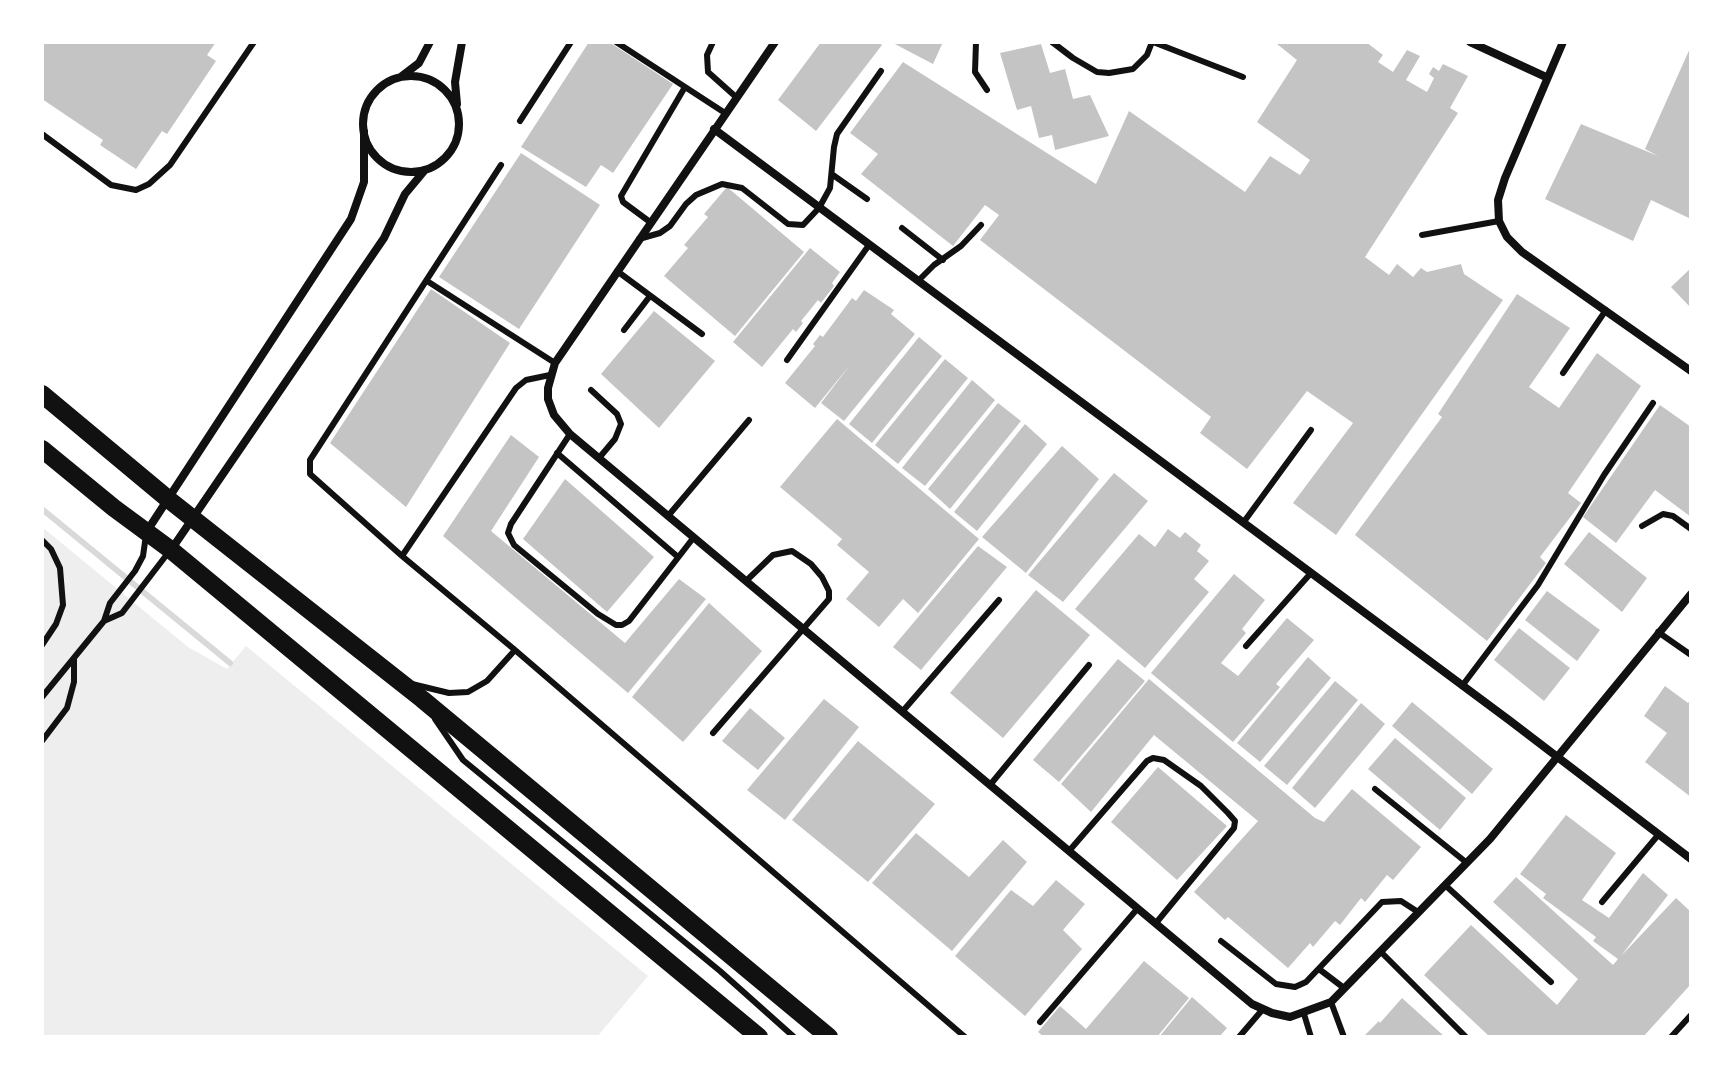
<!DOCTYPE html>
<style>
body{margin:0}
#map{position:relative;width:1733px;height:1079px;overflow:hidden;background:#fff;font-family:"Noto Sans",sans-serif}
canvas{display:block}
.frame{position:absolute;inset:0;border:44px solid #fff;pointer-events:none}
</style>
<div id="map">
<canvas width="1733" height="1079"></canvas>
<div class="frame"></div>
</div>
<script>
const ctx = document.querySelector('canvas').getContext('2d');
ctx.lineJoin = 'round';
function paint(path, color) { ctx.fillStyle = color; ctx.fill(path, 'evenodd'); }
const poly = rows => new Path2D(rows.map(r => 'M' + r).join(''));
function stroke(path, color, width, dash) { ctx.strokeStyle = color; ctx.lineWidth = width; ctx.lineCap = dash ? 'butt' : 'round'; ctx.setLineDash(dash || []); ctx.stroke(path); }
const green = poly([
 [42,527,188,647,227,669,246,646,648,976,597,1037,42,1037]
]);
const stream = poly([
 [42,509,230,663]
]);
const building = poly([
 [42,42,216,42,207,55,216,61,167,134,162,131,136,169,100,145,103,140,42,99],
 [589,42,609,42,673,84,613,173,601,165,586,187,521,147],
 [821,42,878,42,882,45,816,131,778,100],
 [891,42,943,42,933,64],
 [1278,42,1366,42,1383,55,1378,62,1393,72,1407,50,1420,56,1406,80,1427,92,1434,78,1429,74,1433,67,1439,71,1443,64,1468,76,1450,108,1458,113,1365,257,1389,275,1397,264,1413,277,1421,268,1427,272,1461,264,1464,274,1503,300,1336,535,1293,503,1353,423,1307,391,1247,469,1200,433,1211,417,980,240,999,215,985,205,953,246,861,174,878,154,850,133,903,62,1096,184,1129,111,1245,192,1270,156,1300,175,1310,160,1257,122,1297,60,1277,44],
 [1041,44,1050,73,1065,69,1073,99,1090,95,1109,136,1055,150,1052,135,1039,138,1031,106,1017,110,1000,53],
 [1691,46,1691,219,1651,200,1633,241,1545,199,1581,124,1658,156,1645,149],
 [521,153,600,205,519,329,439,277],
 [727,187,804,252,735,336,664,276,688,248,684,245,708,217,704,214],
 [810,248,840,272,832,283,834,286,821,303,818,300,801,321,803,323,796,332,793,329,762,367,733,342],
 [1691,268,1691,308,1671,287],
 [431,289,510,343,406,507,330,443],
 [864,290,894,310,891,314,915,334,844,421,821,403,850,365,815,408,785,383,815,346,813,344,820,335,823,337,852,298,856,301],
 [1517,294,1570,328,1529,387,1559,408,1597,353,1641,386,1568,493,1581,503,1540,557,1546,563,1487,641,1355,535,1442,417,1438,414],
 [654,311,715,361,659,428,601,374],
 [919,337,942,356,872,443,849,424],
 [945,359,968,378,898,464,875,445],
 [972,380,995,400,925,486,902,468],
 [998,403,1021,421,950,509,928,489],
 [1660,405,1691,427,1691,517,1655,490,1616,543,1583,517],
 [837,419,979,539,918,613,903,599,879,627,846,599,869,572,837,545,842,539,780,487],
 [1025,424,1047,444,977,531,954,512],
 [511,435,539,457,491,531,625,643,679,579,706,599,628,693,443,536],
 [1062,446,1099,479,1026,573,982,537],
 [1114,473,1148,501,1063,602,1028,575],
 [565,479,654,557,607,612,523,539],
 [1168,529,1180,538,1185,532,1201,545,1197,551,1209,561,1194,579,1209,592,1145,668,1075,609,1139,534,1155,547],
 [1589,532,1647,578,1622,612,1564,564],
 [978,546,1007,567,921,670,893,647],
 [1234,574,1265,600,1242,629,1246,633,1221,663,1238,676,1287,618,1314,640,1276,684,1280,687,1233,742,1151,673],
 [1036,590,1090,635,1003,738,950,693],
 [1547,591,1600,630,1577,661,1525,620],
 [709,603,762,651,683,742,632,697],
 [1519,628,1570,668,1544,701,1494,660],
 [1308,657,1331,678,1260,762,1237,743],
 [1118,659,1145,681,1059,782,1033,760],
 [1149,679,1315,818,1324,822,1352,789,1421,847,1393,880,1387,875,1365,902,1361,898,1340,925,1335,921,1313,947,1310,943,1288,968,1228,917,1225,920,1194,892,1258,821,1154,735,1091,812,1061,784],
 [1335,681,1358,700,1287,785,1264,766],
 [1665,686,1688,703,1691,699,1691,797,1645,762,1667,733,1644,716],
 [824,699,859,727,785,820,747,790],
 [1412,702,1493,769,1472,794,1392,726],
 [1361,703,1385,724,1315,808,1292,788],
 [750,708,785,738,758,770,722,741],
 [1395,738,1466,798,1440,830,1368,769],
 [858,741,935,804,868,882,792,820],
 [1158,767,1227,826,1177,880,1111,822],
 [1566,815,1616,853,1582,900,1609,918,1643,873,1668,895,1621,956,1676,898,1691,912,1691,984,1643,1037,1490,1037,1424,975,1471,925,1557,1005,1578,979,1493,902,1516,877,1613,965,1618,959,1593,941,1596,937,1543,898,1546,894,1520,874],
 [916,833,969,877,1003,840,1027,862,952,951,872,883],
 [1056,880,1085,904,1063,930,1082,949,1025,1016,955,956,1011,890,1033,906],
 [1144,961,1189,998,1157,1037,1044,1037,1038,1032,1060,1006,1086,1029],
 [1192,997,1227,1028,1219,1037,1159,1037],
 [1402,998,1445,1037,1363,1037,1379,1021,1380,1023]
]);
const service = poly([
 [616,42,725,113],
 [713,42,707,55,708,72,736,97],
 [976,42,975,72,987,90],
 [1052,42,1073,58,1097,72,1109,73,1133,69,1147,55,1152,42],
 [1153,42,1243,77],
 [520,121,571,42],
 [42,134,111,185,136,190,149,184,170,165,254,42],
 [501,165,310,460,310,474,402,556,515,650,965,1037],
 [833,175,867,199],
 [650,222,623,202,621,196,685,87],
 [902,228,943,260],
 [1422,235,1499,221],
 [639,239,660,233,670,226,686,204,696,195,722,184,742,188,788,224,803,225,819,208,830,188,834,147,837,134,881,71],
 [617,271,702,334],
 [427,281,555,363],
 [918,281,934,265,961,246,981,225],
 [624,330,650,296],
 [787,360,869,245],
 [1563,373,1606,310],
 [591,390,617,414,621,424,615,439,599,458],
 [570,434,511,524,508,533,514,545,598,614,616,625,622,625,629,621,694,537],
 [557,453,678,557],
 [668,516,749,420],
 [1243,523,1311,430],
 [1642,526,1663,514,1673,516,1691,529],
 [42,540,51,549,60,568,63,605,56,624,42,645],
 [402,556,516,388,526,380,550,375],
 [104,621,122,613,168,553],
 [1658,632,1691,655],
 [1246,646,1311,573],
 [412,684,449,693,468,692,487,681,515,650],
 [1462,686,1538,585,1604,475,1653,403],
 [42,697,104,621,110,603,135,571,143,556,146,535],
 [902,712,999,600],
 [435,719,463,760,720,971,794,1037],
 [713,733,829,599,829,591,822,577,811,564,792,551,773,555,746,581],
 [42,741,67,708,74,682,74,658],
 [990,785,1089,665],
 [1375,789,1467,863],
 [1069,851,1147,761,1153,758,1164,760,1201,786,1228,813,1235,821,1234,828,1156,923],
 [1445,885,1551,982],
 [1602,902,1659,834],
 [1221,941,1276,984,1295,987,1306,982,1382,902,1401,901,1418,912],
 [1381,952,1466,1037],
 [1319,969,1344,988],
 [1331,1002,1344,1037],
 [1304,1014,1311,1037],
 [1040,1022,1138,908],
 [1239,1037,1263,1009],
 [1671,1037,1691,1015]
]);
const minor = poly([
 [775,42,555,363,548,388,548,399,554,415,570,434,1252,1004,1272,1013,1290,1017,1331,1002,1490,839,1691,594],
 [1470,42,1546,77],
 [1563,42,1505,178,1498,200,1499,221,1507,237,1522,252,1691,371],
 [402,76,419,63,430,42],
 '363 124a48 48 0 1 1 96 0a48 48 0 1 1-96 0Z',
 [457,104,455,82,462,42],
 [714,129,1509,720,1691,859],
 [147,531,351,219,364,182,364,131],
 [171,550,384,238,405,194,425,170]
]);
const primary = poly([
 [42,394,168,499,422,699,829,1037],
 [42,449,114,508,171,550,759,1037]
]);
paint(green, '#eee');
stroke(stream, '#d9d9d9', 6);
paint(building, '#c4c4c4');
stroke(service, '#111', 6);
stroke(minor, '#111', 8);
stroke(primary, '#111', 18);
</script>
